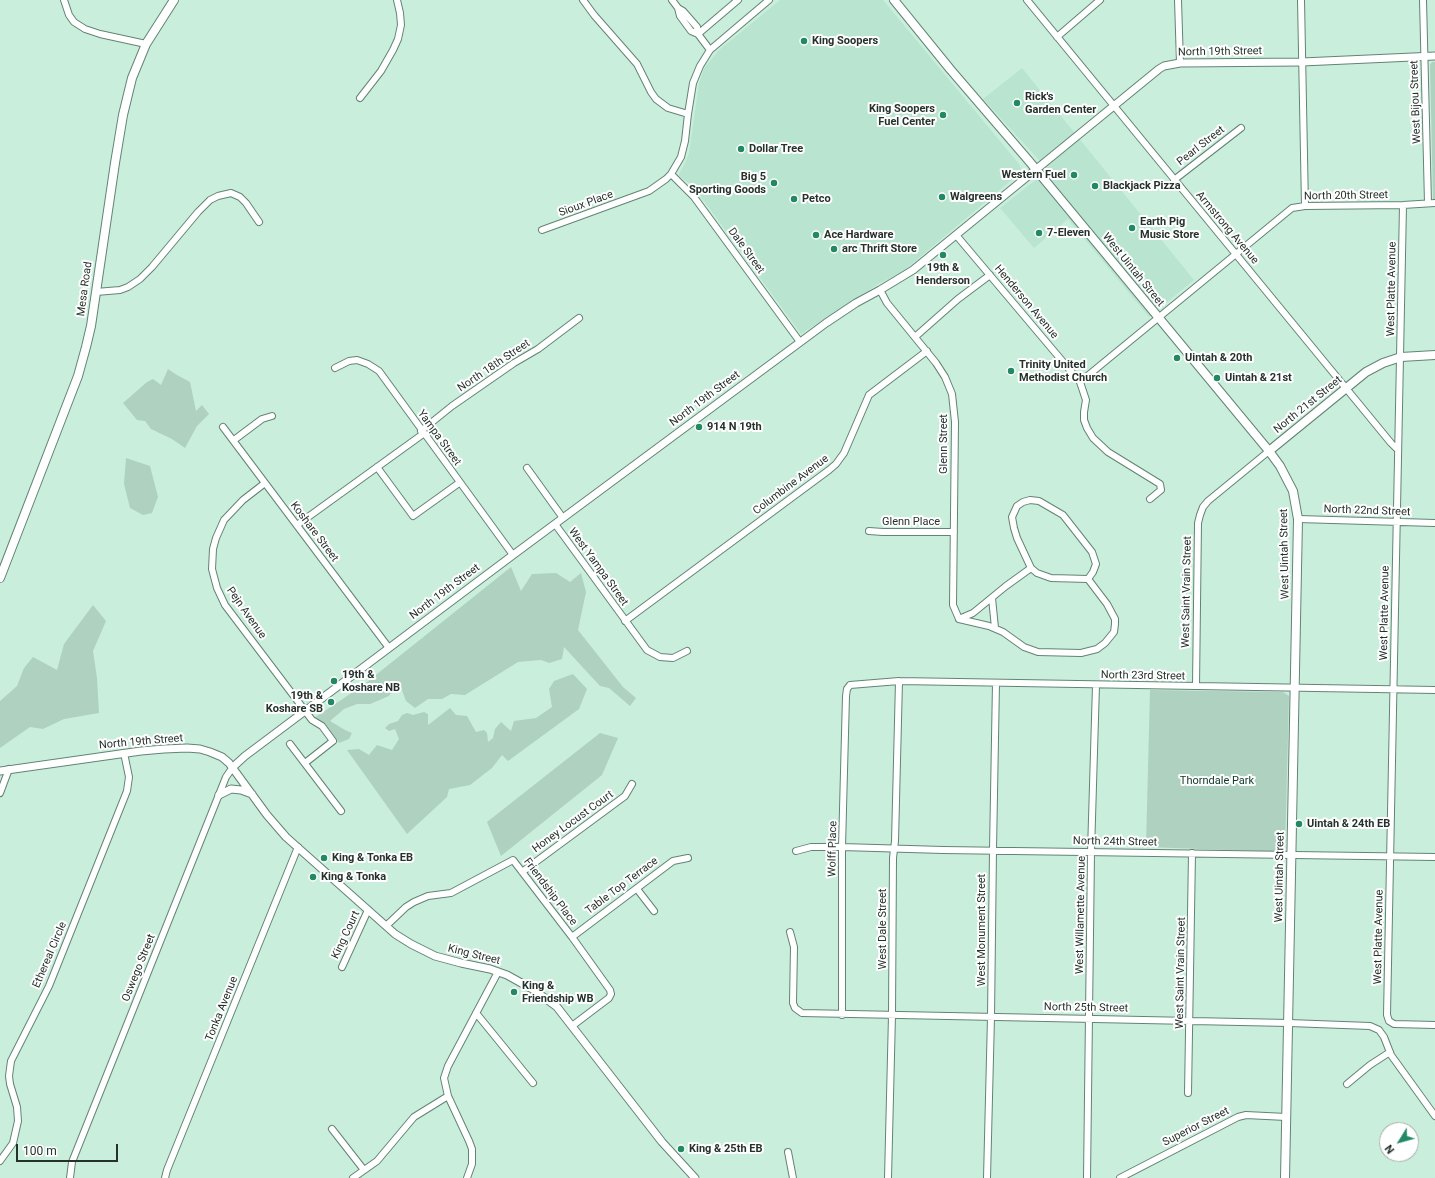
<!DOCTYPE html>
<style>
body{margin:0}
#map{position:relative;width:1435px;height:1178px;overflow:hidden;background:#caeedc;font-family:Roboto,sans-serif}
canvas{display:block}
.north{position:absolute;left:1379px;top:1122px;width:40px;height:40px;box-sizing:border-box;background:#fff;border:1px solid #a8adab;border-radius:50%;rotate:233deg;font-size:11px;font-weight:700;line-height:16px;text-align:center;color:#25322c}
.north::after{content:'';display:block;margin:auto;width:14px;height:18px;background:#228964;clip-path:polygon(50% 0,100% 100%,50% 72%,0 100%)}
.scale{position:absolute;left:16px;top:1144px;width:102px;height:18px;box-sizing:border-box;border:2px solid #25322c;border-top:0;padding-left:5px;font-size:12px;line-height:14px;white-space:nowrap;color:#25322c;-webkit-text-stroke:3px #fff;paint-order:stroke}
</style>
<div id="map">
<canvas width="1435" height="1178"></canvas>
<div class="north">N</div>
<div class="scale">100 m</div>
</div>
<script>
const ctx = document.querySelector('canvas').getContext('2d');
ctx.lineJoin = 'round';
function paint(path, color) { ctx.fillStyle = color; ctx.fill(path, 'evenodd'); }
const poly = rows => new Path2D(rows.map(r => 'M' + r).join(''));
function stroke(path, color, width, dash) { ctx.strokeStyle = color; ctx.lineWidth = width; ctx.lineCap = dash ? 'butt' : 'round'; ctx.setLineDash(dash || []); ctx.stroke(path); }
function label(font, color, halo, rows, align = 'center') {
  ctx.font = font + ' Roboto,sans-serif'; ctx.lineWidth = 4; ctx.setLineDash([]); ctx.textBaseline = 'middle'; ctx.strokeStyle = halo; ctx.fillStyle = color; for (const [text, x, y, turn = 0] of rows) {
    ctx.save(); ctx.translate(x, y); ctx.rotate((+turn || 0) * Math.PI / 180); ctx.textAlign = isNaN(turn) ? turn : align; if (halo) ctx.strokeText(text, 0, 0); ctx.fillText(text, 0, 0); ctx.restore();
  }
}
const built = poly([
 [780,0,883,0,1019,164,1021,169,1020,173,901,273,880,283,801,334,693,186,679,176,679,174,685,163,689,153,699,83,704,68,719,50],
 [1022,68,1194,280,1149,317,1068,219,1034,248,1000,208,1048,170,983,99]
]);
const green = poly([
 [1432,62,1435,62,1435,199,1433,199,1430,65],
 [168,369,177,375,190,382,196,411,202,405,209,414,197,426,185,448,172,439,151,429,145,421,137,420,123,403,147,382,153,379,161,385],
 [126,458,150,466,158,497,152,513,143,515,130,508,124,484],
 [511,567,521,591,532,574,556,573,570,582,581,573,586,592,578,630,623,687,636,698,630,706,609,688,600,686,564,647,562,659,549,663,541,660,518,662,465,695,451,694,442,699,428,699,415,708,406,701,399,682,389,696,370,704,357,704,344,709,330,721,345,730,352,733,349,739,339,743,325,724,314,718,362,686],
 [93,605,106,621,93,651,97,678,99,713,64,719,43,729,30,727,0,748,0,701,17,686,24,668,33,657,57,670,64,644],
 [573,674,587,689,579,709,508,761,502,755,492,768,470,785,449,789,447,797,407,834,347,750,359,749,369,755,377,745,392,750,399,739,395,729,389,731,385,728,389,724,398,721,402,715,407,713,413,715,424,712,428,714,428,725,450,708,456,715,467,716,476,732,484,730,487,733,488,742,493,738,495,729,501,722,511,731,514,721,536,718,552,707,549,689,554,681],
 [1150,690,1283,692,1289,696,1285,851,1282,852,1146,847],
 [600,733,618,738,602,775,501,856,487,822]
]);
const minor = poly([
 [64,0,69,15,74,22,85,29,100,34,146,44],
 [583,0,594,15,637,64,651,92,656,99,668,108,688,114],
 [672,0,678,8,680,16,691,31,698,34],
 [1027,0,1391,443,1398,450],
 [1178,0,1180,63],
 [1301,0,1305,206],
 [1423,0,1428,203],
 [678,8,683,11,697,27,698,34,710,50],
 [698,34,738,0],
 [1057,37,1100,0],
 [360,98,381,71,393,50,398,39,401,25,400,13,397,0],
 [671,174,694,197,800,342],
 [1174,180,1241,128],
 [1403,205,1387,1015,1389,1021,1394,1024,1435,1025],
 [542,230,649,191,666,179,671,174,681,157,685,141,688,114,693,83,700,66,710,50,769,0],
 [956,235,1080,382,1086,400,1084,412,1084,420,1087,428,1093,438,1108,452,1160,484,1161,490,1150,499],
 [880,290,887,303,936,363,945,377,952,394,955,422,953,605,959,619],
 [96,292,120,290,128,287,140,279,152,267,198,212,210,200,218,196,231,193,240,197,246,203,259,222],
 [915,337,958,299,990,275],
 [335,368,349,361,357,360,368,364,379,371,513,555],
 [1080,382,1292,208,1305,206,1403,205,1435,203],
 [223,427,389,648],
 [421,431,452,406,514,363,538,349,579,318],
 [234,440,262,419,272,416],
 [377,467,413,516,459,483],
 [527,468,563,518],
 [265,483,243,500,224,520,216,538,213,549,212,569,217,588,225,605,312,720,322,726,333,741,305,763],
 [1298,519,1435,523],
 [555,524,647,650,660,657,673,658,687,651],
 [297,525,423,434],
 [869,531,883,532,954,532],
 [1031,568,1037,573,1051,578,1088,579,1107,604,1115,619,1115,624,1114,632,1105,643,1097,649,1081,653,1038,652,1024,647,1003,632,989,626,959,619,973,613,1006,586,1031,568],
 [1031,568,1017,538,1014,528,1012,517,1017,506,1023,502,1030,500,1039,501,1063,515,1092,552,1096,564,1093,572,1088,579],
 [992,598,995,628],
 [625,621,829,470,836,464,844,453,869,395,927,351],
 [1196,686,1198,523,1200,515,1203,507,1208,501,1269,451],
 [290,744,341,811],
 [0,793,9,769],
 [796,851,811,847,842,847,943,850,1435,857],
 [522,872,625,796,632,784],
 [637,889,654,911],
 [386,926,406,907,414,902,428,896,451,893,513,860,572,937,610,990,611,994,609,998,572,1026],
 [790,932,794,947,793,1003,795,1008,802,1013,1289,1023,1370,1026,1379,1030,1384,1037,1391,1055,1435,1116],
 [572,937,673,861,688,858],
 [342,967,368,910],
 [476,1013,533,1083],
 [842,1015,842,847,846,696,847,689,850,685,899,681,1435,690],
 [1347,1084,1370,1065,1390,1052],
 [1188,1093,1192,853],
 [332,1129,364,1170],
 [788,1152,793,1178],
 [0,1161,13,1143,18,1121,17,1107,10,1084,9,1076,11,1061,49,986,127,791,129,777,124,753],
 [70,1178,72,1162,226,777,233,767],
 [165,1178,167,1170,298,847],
 [353,1178,377,1161,414,1117,448,1096],
 [467,1178,472,1164,472,1149,469,1141,448,1096,444,1078,448,1066,498,972],
 [888,1178,892,1015,893,858,895,841,899,681],
 [987,1178,991,1017,993,850,996,683],
 [1087,1178,1091,852,1096,685],
 [1120,1178,1238,1117,1246,1115,1286,1117]
]);
const tertiary = poly([
 [233,767,245,756,513,555,826,323,856,303,880,290,913,270,1159,69,1164,66,1180,63,1302,62,1435,56],
 [0,771,141,751,164,749,187,748,200,749,210,752,222,757,229,763,267,815,286,837,395,934,411,944,435,956,461,963,490,969,507,975,534,990,557,1007,662,1142,695,1178],
 [219,795,231,789,241,790,252,794]
]);
const secondary = poly([
 [894,0,950,69,1029,161,1269,451,1280,466,1293,491,1298,519,1285,1178],
 [1269,451,1366,372,1383,363,1401,357,1435,355],
 [0,578,78,376,86,347,91,326,115,163,123,115,132,78,146,44,174,0]
]);
const markers = [
 [804,41,4,"#228964"],
 [1017,103,4,"#228964"],
 [943,115,4,"#228964"],
 [741,149,4,"#228964"],
 [1074,175,4,"#228964"],
 [774,183,4,"#228964"],
 [1095,186,4,"#228964"],
 [942,197,4,"#228964"],
 [794,199,4,"#228964"],
 [1132,228,4,"#228964"],
 [1039,233,4,"#228964"],
 [816,235,4,"#228964"],
 [834,249,4,"#228964"],
 [943,255,4,"#228964"],
 [1177,358,4,"#228964"],
 [1011,371,4,"#228964"],
 [1217,378,4,"#228964"],
 [699,427,4,"#228964"],
 [334,681,4,"#228964"],
 [331,702,4,"#228964"],
 [1299,824,4,"#228964"],
 [324,858,4,"#228964"],
 [313,877,4,"#228964"],
 [514,992,4,"#228964"],
 [681,1149,4,"#228964"]
];
const poiNames = [
 ["King Soopers",812,41],
 ["Rick's",1025,97],
 ["Garden Center",1025,110],
 ["King Soopers",935,109,"right"],
 ["Fuel Center",935,122,"right"],
 ["Dollar Tree",749,149],
 ["Western Fuel",1066,175,"right"],
 ["Big 5",766,177,"right"],
 ["Sporting Goods",766,190,"right"],
 ["Blackjack Pizza",1103,186],
 ["Walgreens",950,197],
 ["Petco",802,199],
 ["Earth Pig",1140,222],
 ["Music Store",1140,235],
 ["7-Eleven",1047,233],
 ["Ace Hardware",824,235],
 ["arc Thrift Store",842,249],
 ["19th &",943,268,"center"],
 ["Henderson",943,281,"center"],
 ["Uintah & 20th",1185,358],
 ["Trinity United",1019,365],
 ["Methodist Church",1019,378],
 ["Uintah & 21st",1225,378],
 ["914 N 19th",707,427],
 ["19th &",342,675],
 ["Koshare NB",342,688],
 ["19th &",323,696,"right"],
 ["Koshare SB",323,709,"right"],
 ["Uintah & 24th EB",1307,824],
 ["King & Tonka EB",332,858],
 ["King & Tonka",321,877],
 ["King &",522,986],
 ["Friendship WB",522,999],
 ["King & 25th EB",689,1149]
];
const streetNames = [
 ["North 19th Street",1220,52,-1],
 ["West Bijou Street",1416,102,-92],
 ["Pearl Street",1201,146,-38],
 ["North 20th Street",1346,196,-1],
 ["Sioux Place",586,204,-20],
 ["Armstrong Avenue",1227,228,50],
 ["Dale Street",746,251,54],
 ["West Uintah Street",1133,270,51],
 ["Mesa Road",85,289,-82],
 ["West Platte Avenue",1392,289,-89],
 ["Henderson Avenue",1026,302,50],
 ["North 18th Street",494,366,-34],
 ["North 19th Street",705,399,-37],
 ["North 21st Street",1308,405,-39],
 ["Yampa Street",439,438,54],
 ["Glenn Street",944,444,-90],
 ["Columbine Avenue",791,485,-37],
 ["North 22nd Street",1367,511,2],
 ["Glenn Place",911,522],
 ["Koshare Street",314,532,53],
 ["West Uintah Street",1285,554,-91],
 ["West Yampa Street",598,567,54],
 ["North 19th Street",445,592,-37],
 ["West Saint Vrain Street",1187,592,-89],
 ["Pejn Avenue",246,613,55],
 ["West Platte Avenue",1385,613,-89],
 ["North 23rd Street",1143,676,1],
 ["North 19th Street",141,742,-5],
 ["Honey Locust Court",573,822,-36],
 ["North 24th Street",1115,842,1],
 ["Wolff Place",833,849,-89],
 ["West Uintah Street",1280,877,-89],
 ["Table Top Terrace",622,886,-37],
 ["Friendship Place",550,892,53],
 ["West Willamette Avenue",1081,915,-89],
 ["West Dale Street",883,929,-90],
 ["West Monument Street",982,930,-90],
 ["King Court",346,935,-65],
 ["West Platte Avenue",1379,937,-89],
 ["Ethereal Circle",50,955,-67],
 ["King Street",474,955,14],
 ["Oswego Street",139,968,-68],
 ["West Saint Vrain Street",1181,973,-89],
 ["North 25th Street",1086,1008,1],
 ["Tonka Avenue",222,1009,-68],
 ["Superior Street",1196,1127,-27]
];
const parkNames = [
 ["Thorndale Park",1217,781]
];
paint(built, '#b9e5d0');
paint(green, '#aed1c0');
stroke(minor, '#638475', 8);
stroke(tertiary, '#638475', 9);
stroke(secondary, '#638475', 10);
stroke(minor, '#fff', 6);
stroke(tertiary, '#fff', 7);
stroke(secondary, '#fff', 8);
for (const [x, y, r, color] of markers) { const dot = new Path2D(); dot.arc(x, y, r, 0, 2 * Math.PI); ctx.fillStyle = color; ctx.fill(dot); stroke(dot, '#fff', 1.5); }
label('bold 11px', '#25322c', '#fff', poiNames, 'left');
label('11px', '#25322c', '#fff', streetNames);
label('11px', '#0b3727', '#fff', parkNames);
</script>
